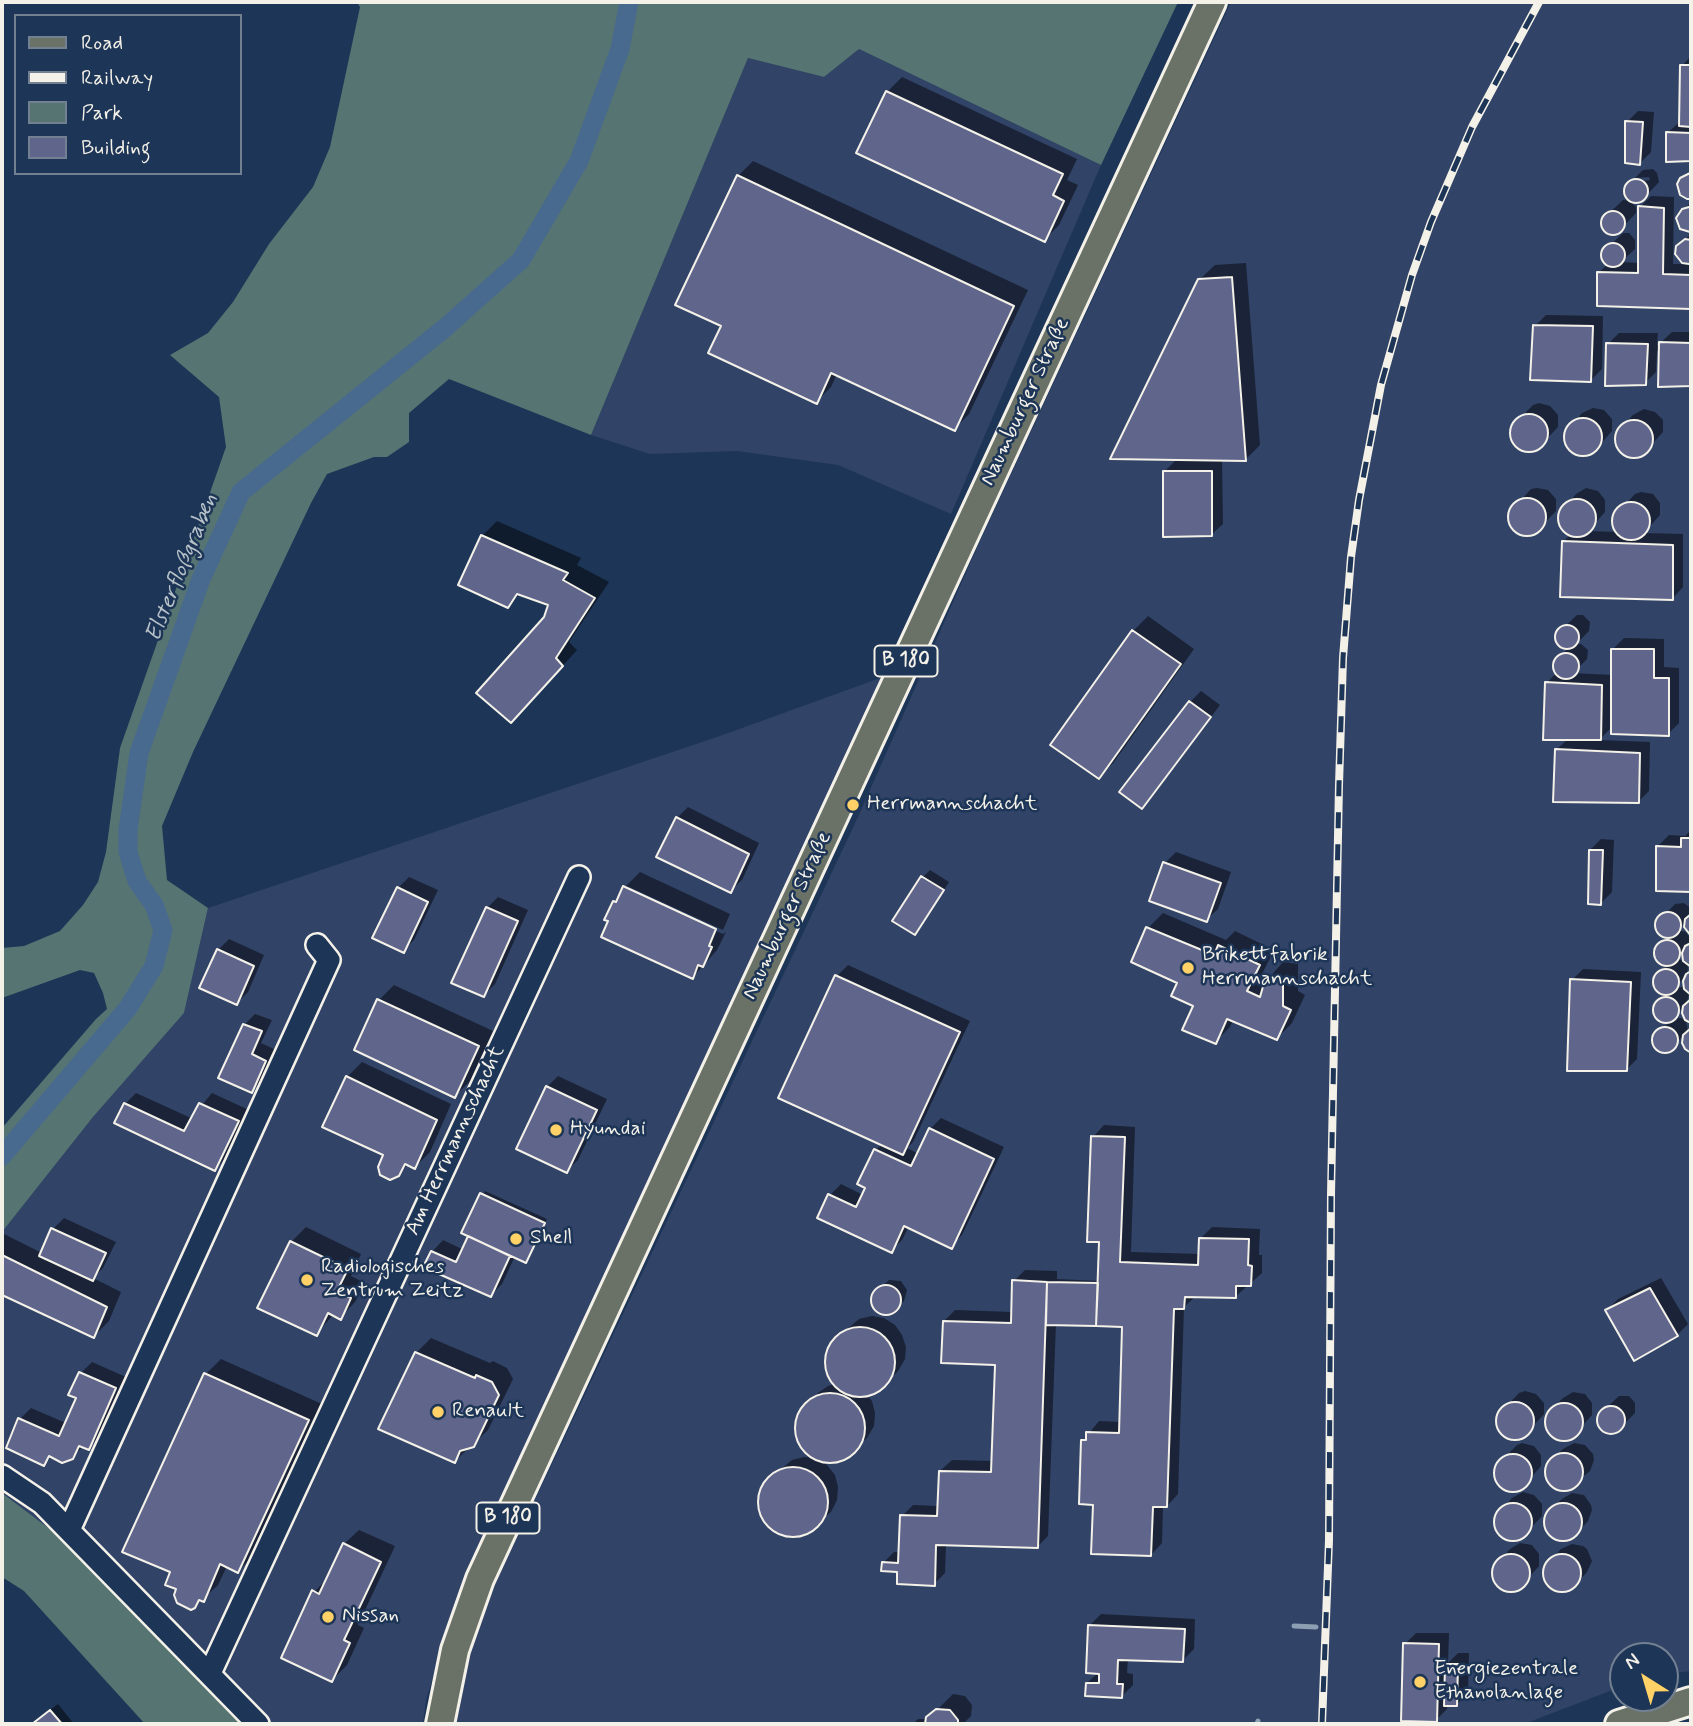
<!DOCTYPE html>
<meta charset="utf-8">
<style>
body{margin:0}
#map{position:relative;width:1693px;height:1726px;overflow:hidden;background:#1d3557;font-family:Mynerve,sans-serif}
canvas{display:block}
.frame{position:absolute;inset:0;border:4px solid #f4f1e8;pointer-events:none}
.legend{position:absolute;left:14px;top:14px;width:228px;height:161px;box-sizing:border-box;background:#1d3557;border:2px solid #738091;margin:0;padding:9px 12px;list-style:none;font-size:21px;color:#f4f1e8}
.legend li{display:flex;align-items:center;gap:14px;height:35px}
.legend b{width:35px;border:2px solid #738091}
.north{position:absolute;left:1609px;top:1642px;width:70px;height:70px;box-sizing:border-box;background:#1d3557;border:2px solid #738091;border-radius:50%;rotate:323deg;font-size:19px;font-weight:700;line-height:28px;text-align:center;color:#f4f1e8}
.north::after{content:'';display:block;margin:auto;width:24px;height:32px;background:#ffd166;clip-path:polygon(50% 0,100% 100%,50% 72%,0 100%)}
</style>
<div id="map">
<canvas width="1693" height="1726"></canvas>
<div class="frame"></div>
<ul class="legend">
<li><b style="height:9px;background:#6a7166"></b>Road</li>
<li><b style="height:9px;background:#f4f1e8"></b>Railway</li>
<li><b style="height:19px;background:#567472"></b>Park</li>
<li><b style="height:19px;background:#60658b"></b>Building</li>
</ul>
<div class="north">N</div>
</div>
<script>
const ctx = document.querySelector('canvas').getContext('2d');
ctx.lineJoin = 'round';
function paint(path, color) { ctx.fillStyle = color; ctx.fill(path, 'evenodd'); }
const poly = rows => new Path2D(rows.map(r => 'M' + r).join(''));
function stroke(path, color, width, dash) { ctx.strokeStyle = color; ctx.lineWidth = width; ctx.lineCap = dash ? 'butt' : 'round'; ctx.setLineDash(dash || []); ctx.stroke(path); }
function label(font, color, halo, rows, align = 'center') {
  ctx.font = font + ' Mynerve,sans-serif'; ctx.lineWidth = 5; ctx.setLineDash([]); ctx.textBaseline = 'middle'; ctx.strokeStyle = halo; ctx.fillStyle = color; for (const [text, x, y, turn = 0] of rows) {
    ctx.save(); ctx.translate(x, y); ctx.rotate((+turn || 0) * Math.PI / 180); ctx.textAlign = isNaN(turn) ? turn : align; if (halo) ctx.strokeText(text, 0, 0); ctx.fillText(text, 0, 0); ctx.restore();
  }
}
const built = poly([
 [1231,2,1691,2,1691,1671,1665,1674,1665,1656,1623,1656,1623,1686,1524,1724,453,1724,472,1633,858,817,980,541],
 [859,49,1101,165,951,514,838,465,737,451,650,454,591,435,748,58,824,77],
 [883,677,774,910,695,1089,490,1527,451,1618,426,1700,423,1724,242,1724,67,1542,2,1493,2,1232,93,1117,184,1013,208,908,717,737]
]);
const green = poly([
 [357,2,1178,2,1101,165,859,49,824,77,748,58,591,435,449,379,409,413,409,442,387,457,374,457,327,474,311,503,193,752,162,826,167,880,208,908,184,1013,93,1117,2,1232,2,1128,96,1019,107,1009,103,993,94,973,80,970,2,998,2,948,24,946,60,931,83,905,98,882,106,852,120,748,226,447,219,397,170,355,208,333,233,302,269,244,313,187,330,147,360,7],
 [2,1493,67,1542,242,1724,145,1724,24,1591,2,1577]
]);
const shadow = poly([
 [1691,56,1691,160,1667,160,1667,133,1680,122,1682,66],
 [902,77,1077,159,1067,180,1078,185,1059,225,1044,240,887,92],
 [1638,111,1654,112,1651,152,1640,163,1627,122],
 [753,161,1028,290,969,414,954,429,837,374,831,387,816,402,723,325,738,176],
 [1653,169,1657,173,1659,182,1641,201,1630,201,1636,207,1636,213,1618,232,1609,232,1603,224,1604,218,1623,200,1631,201,1627,196,1626,190,1635,179,1635,182,1650,180,1649,177,1635,178,1643,170],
 [1691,170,1691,197,1680,182],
 [1651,196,1674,197,1673,264,1685,264,1678,257,1683,242,1691,234,1689,264,1691,264,1691,307,1599,304,1598,273,1608,264,1603,257,1604,251,1623,233,1629,233,1635,240,1635,249,1621,262,1640,263,1640,207],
 [1691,202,1691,229,1684,229,1684,210],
 [1246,263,1260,445,1245,460,1222,459,1223,524,1211,535,1164,472,1178,458,1199,280,1215,265],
 [1546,315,1603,316,1602,369,1591,380,1535,326],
 [1672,332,1691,332,1691,384,1660,385,1660,351,1657,351,1656,372,1645,383,1608,344,1619,333,1658,333,1657,346],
 [1539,403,1550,406,1558,415,1558,427,1538,448,1528,450,1514,442,1512,431,1521,417,1533,405],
 [1593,408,1604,410,1612,419,1612,431,1597,448,1587,454,1582,454,1572,450,1566,441,1567,430,1582,413],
 [1644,409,1655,412,1663,420,1663,432,1643,454,1633,456,1623,452,1617,442,1617,437,1621,427,1633,415],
 [1537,488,1548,490,1556,499,1556,511,1536,532,1526,534,1516,530,1510,520,1512,510,1531,489],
 [1586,488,1598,491,1605,500,1605,512,1588,531,1617,532,1614,519,1616,514,1635,494,1641,492,1653,494,1660,503,1660,515,1644,533,1683,534,1683,587,1672,599,1564,541,1571,534,1565,531,1560,522,1561,511,1576,494],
 [497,521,581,558,577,565,609,582,569,642,577,650,526,706,545,618,550,604,520,593,508,606,482,536],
 [1577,615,1583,615,1590,622,1589,631,1576,644,1581,644,1588,650,1587,659,1573,673,1613,675,1613,649,1624,638,1664,639,1664,667,1679,668,1679,723,1668,734,1613,726,1599,740,1650,742,1649,791,1638,802,1556,750,1568,739,1547,683,1557,672,1555,664,1569,647,1562,647,1558,642,1558,633],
 [1148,616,1194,649,1114,762,1099,777,1133,631],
 [1201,691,1220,705,1152,795,1141,806,1122,792,1190,702],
 [688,807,759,843,742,880,730,891,677,818],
 [1691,830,1691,891,1658,889,1658,846,1669,835,1685,836],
 [1601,839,1614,840,1612,892,1601,903,1590,850],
 [1176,852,1231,872,1218,909,1206,920,1165,863],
 [930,870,949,882,921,926,914,933,895,921,923,877],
 [640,872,730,914,723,930,629,887,627,890,723,934,726,932,717,950,693,977,614,902,621,895,625,887],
 [409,877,438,890,414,940,403,951,398,888],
 [498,897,528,910,495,984,484,995,487,908],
 [1684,903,1689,907,1691,916,1691,933,1687,930,1687,921,1677,930,1686,932,1689,937,1690,945,1691,944,1691,964,1688,964,1687,979,1691,973,1691,993,1689,993,1687,1003,1691,999,1691,1021,1686,1004,1674,1017,1681,1018,1686,1021,1688,1032,1691,1029,1691,1050,1689,1050,1684,1035,1670,1049,1664,1050,1656,1045,1656,1035,1673,1019,1661,1019,1657,1014,1656,1008,1668,993,1661,991,1656,987,1656,977,1671,963,1662,962,1657,955,1657,948,1668,937,1659,930,1659,921,1675,904],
 [1685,950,1685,963,1682,960,1676,959],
 [1684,978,1687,992,1682,987,1674,988],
 [1163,913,1226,940,1235,931,1274,950,1261,976,1268,979,1283,962,1298,964,1298,991,1305,995,1292,1023,1277,1038,1233,1020,1230,1027,1215,1042,1196,1005,1179,982,1148,928],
 [229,939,264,955,248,992,237,1003,218,950],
 [848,965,970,1021,913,1142,907,1148,919,1154,930,1129,941,1118,1004,1147,962,1235,951,1246,909,1226,902,1240,891,1251,830,1195,841,1184,863,1195,876,1150,882,1144,837,976],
 [1583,969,1641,972,1637,1059,1626,1070,1572,980],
 [394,985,493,1031,470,1081,455,1096,379,1000],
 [255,1014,272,1020,261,1043,276,1050,263,1079,252,1091,244,1025],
 [362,1062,451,1104,430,1152,415,1167,408,1164,398,1174,385,1154,347,1077],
 [558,1076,607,1099,578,1160,566,1171,547,1087],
 [136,1093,191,1118,212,1093,249,1110,226,1158,215,1169,125,1104],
 [1104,1125,1135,1127,1131,1252,1200,1254,1201,1238,1212,1227,1260,1229,1259,1255,1262,1255,1262,1273,1235,1297,1195,1297,1184,1307,1178,1494,1167,1506,1163,1505,1162,1543,1151,1555,1095,1503,1083,1441,1099,1421,1121,1422,1124,1325,1056,1323,1048,1536,1037,1547,946,1544,945,1573,934,1584,883,1563,894,1552,900,1552,902,1516,913,1505,939,1506,940,1471,952,1460,994,1461,997,1363,944,1321,955,1310,1013,1312,1014,1281,1025,1270,1057,1271,1057,1279,1099,1281,1101,1241,1093,1137],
 [485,1191,547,1219,529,1258,526,1261,515,1256,502,1284,491,1295,426,1266,432,1252,443,1240,464,1250,470,1235,464,1233],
 [64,1218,116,1242,103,1268,93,1278,121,1292,109,1321,94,1336,2,1293,2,1233,42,1253,53,1229],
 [306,1227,361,1254,351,1276,365,1283,355,1302,340,1318,334,1314,316,1334,291,1242],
 [1661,1278,1688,1324,1677,1335,1607,1310,1618,1299],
 [889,1280,901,1281,907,1290,904,1301,896,1308,891,1312,881,1312,873,1305,874,1294],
 [872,1316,884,1318,895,1325,902,1335,906,1347,905,1359,898,1371,886,1383,875,1392,866,1394,872,1401,875,1413,874,1426,867,1438,845,1459,831,1462,820,1460,827,1465,835,1475,838,1487,837,1500,831,1512,808,1532,794,1536,781,1534,769,1526,762,1515,759,1503,762,1490,769,1479,792,1460,804,1457,816,1458,806,1452,799,1442,796,1429,799,1416,818,1393,828,1386,835,1384,829,1375,827,1362,829,1349,836,1339,859,1319],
 [431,1338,490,1363,493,1361,507,1368,513,1379,488,1430,455,1461,416,1353],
 [221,1359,322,1404,253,1556,238,1571,227,1566,218,1585,195,1606,178,1588,172,1571,206,1374],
 [92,1362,126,1377,99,1437,88,1448,84,1446,72,1457,52,1456,44,1464,20,1419,31,1408,66,1423,78,1397,71,1394,81,1373],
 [1525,1391,1536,1394,1544,1403,1544,1414,1524,1436,1514,1438,1504,1434,1498,1424,1499,1414,1519,1393],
 [1573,1392,1585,1394,1592,1403,1592,1415,1573,1436,1562,1439,1552,1435,1546,1425,1547,1414,1563,1398],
 [1619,1396,1629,1396,1635,1403,1635,1413,1617,1431,1605,1431,1599,1421,1601,1413],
 [1522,1443,1534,1446,1541,1455,1541,1466,1522,1488,1511,1490,1501,1486,1496,1476,1497,1465,1517,1445],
 [1574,1443,1585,1445,1593,1454,1594,1460,1590,1471,1568,1489,1557,1488,1549,1481,1547,1470,1551,1460,1563,1449],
 [1523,1492,1534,1495,1542,1504,1542,1516,1522,1537,1512,1539,1498,1531,1496,1520,1501,1510,1512,1498],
 [1572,1493,1584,1495,1591,1505,1592,1510,1588,1521,1577,1533,1567,1539,1556,1538,1551,1535,1545,1520,1550,1510,1562,1499],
 [359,1530,395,1546,358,1625,364,1628,347,1665,332,1680,314,1592,330,1576,344,1544],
 [1520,1543,1532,1545,1539,1554,1539,1566,1520,1587,1509,1590,1499,1586,1494,1576,1495,1565,1510,1549],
 [1572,1544,1583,1546,1587,1549,1592,1561,1587,1572,1576,1584,1560,1590,1550,1586,1544,1571,1549,1561,1561,1549],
 [1101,1614,1195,1619,1194,1649,1183,1660,1128,1658,1127,1673,1133,1674,1133,1685,1122,1696,1087,1683,1098,1673,1090,1625],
 [1416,1633,1449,1633,1448,1663,1458,1653,1469,1653,1468,1693,1457,1704,1447,1704,1447,1709,1436,1720,1405,1644],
 [953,1694,965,1696,972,1705,971,1716,963,1724,913,1724,918,1719,928,1719],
 [58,1704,74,1724,34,1724,40,1718]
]);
const stream = poly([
 [1294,1626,1316,1627],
 [1257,1724,1258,1721]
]);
const canal = poly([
 [2,1156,128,1008,154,966,163,930,154,905,137,881,128,852,128,830,139,753,201,579,241,492,446,327,521,260,579,161,620,49,629,2]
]);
const building = poly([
 [1680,65,1691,65,1691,127,1679,126,1680,65],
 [886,91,1063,174,1053,195,1064,201,1045,242,856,153,886,91],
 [1625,121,1643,122,1640,165,1625,163,1625,121],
 [1666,132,1691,133,1691,161,1666,162,1666,132],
 [1690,173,1691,199,1687,199,1680,195,1677,184,1680,178,1690,173],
 [737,175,1014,306,955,431,831,373,817,404,708,353,721,326,675,305,737,175],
 '1624 191a12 12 0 1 1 24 0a12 12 0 1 1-24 0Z',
 [1638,206,1664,208,1663,274,1691,275,1691,309,1597,306,1597,272,1638,273,1638,206],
 [1689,207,1691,208,1690,232,1680,229,1676,218,1682,209,1689,207],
 '1601 223a12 12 0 1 1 24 0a12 12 0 1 1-24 0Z',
 [1685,239,1691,240,1691,264,1689,264,1682,263,1675,254,1676,246,1685,239],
 '1601 255a12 12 0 1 1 24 0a12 12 0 1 1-24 0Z',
 [1232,277,1246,461,1110,459,1198,279,1232,277],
 [1533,325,1593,326,1591,382,1530,380,1533,325],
 [1659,342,1691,343,1691,386,1658,387,1659,342],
 [1606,343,1648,344,1646,385,1605,386,1606,343],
 '1510 433a19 19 0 1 1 38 0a19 19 0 1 1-38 0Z',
 '1564 437a19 19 0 1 1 38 0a19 19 0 1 1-38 0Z',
 '1615 439a19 19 0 1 1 38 0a19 19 0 1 1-38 0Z',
 [1163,471,1212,471,1212,536,1163,537,1163,471],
 '1508 517a19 19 0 1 1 38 0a19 19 0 1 1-38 0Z',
 '1558 518a19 19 0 1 1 38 0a19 19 0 1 1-38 0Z',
 '1612 521a19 19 0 1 1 38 0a19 19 0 1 1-38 0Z',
 [481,535,568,573,563,580,595,598,556,658,563,666,511,723,476,693,544,617,548,605,517,594,508,608,458,585,481,535],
 [1562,541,1673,545,1673,600,1560,597,1562,541],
 '1555 637a12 12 0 1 1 24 0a12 12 0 1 1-24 0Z',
 [1132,630,1181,664,1099,779,1050,745,1132,630],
 [1611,649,1654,649,1654,678,1669,678,1669,736,1611,734,1611,649],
 '1553 666a13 13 0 1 1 26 0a13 13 0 1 1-26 0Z',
 [1545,682,1602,685,1601,740,1543,740,1545,682],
 [1189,701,1211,717,1142,809,1119,792,1189,701],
 [1555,749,1640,753,1639,803,1553,802,1555,749],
 [676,817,749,854,731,893,656,857,676,817],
 [1681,838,1691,838,1691,892,1656,891,1656,846,1681,847,1681,838],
 [1589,850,1603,850,1601,905,1588,904,1589,850],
 [1163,862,1221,883,1207,922,1149,901,1163,862],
 [921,876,944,890,915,935,892,921,921,876],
 [623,886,716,929,709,946,712,947,703,967,698,965,693,979,601,937,608,921,604,920,613,901,616,902,623,886],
 [397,887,428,902,404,953,372,938,397,887],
 [486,907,518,921,484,997,451,983,486,907],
 '1655 925a13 13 0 1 1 26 0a13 13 0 1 1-26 0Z',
 [1691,914,1691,936,1684,927,1685,919,1691,914],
 [1146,927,1214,955,1218,945,1260,965,1247,991,1260,997,1266,976,1283,979,1283,1006,1291,1010,1277,1040,1227,1019,1216,1044,1182,1030,1193,1006,1171,996,1177,983,1131,962,1146,927],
 '1654 953a13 13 0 1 1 26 0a13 13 0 1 1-26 0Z',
 [1691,943,1691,967,1683,961,1682,953,1685,946,1691,943],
 [217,949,254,966,237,1005,199,988,217,949],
 '1653 982a13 13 0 1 1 26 0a13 13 0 1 1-26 0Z',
 [1691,971,1691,995,1684,989,1683,981,1686,974,1691,971],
 [835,975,960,1032,903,1155,778,1098,835,975],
 [1570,979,1631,982,1627,1071,1567,1071,1570,979],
 '1653 1010a13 13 0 1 1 26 0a13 13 0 1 1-26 0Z',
 [377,999,479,1046,455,1098,354,1050,377,999],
 [1691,999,1691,1023,1685,1020,1682,1013,1683,1006,1691,999],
 [243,1024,262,1031,252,1054,266,1061,252,1093,218,1078,243,1024],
 '1652 1040a13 13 0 1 1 26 0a13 13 0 1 1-26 0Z',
 [1691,1028,1691,1053,1685,1049,1682,1043,1683,1035,1691,1028],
 [346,1076,437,1120,415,1169,405,1164,399,1176,390,1180,380,1175,378,1167,383,1155,322,1127,346,1076],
 [546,1086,597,1110,567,1173,516,1149,546,1086],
 [124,1103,184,1131,199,1103,239,1121,215,1171,114,1123,124,1103],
 [929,1128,994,1159,952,1249,904,1226,892,1253,817,1218,828,1194,856,1207,865,1188,857,1184,874,1149,911,1166,929,1128],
 [1091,1136,1125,1137,1120,1262,1198,1265,1199,1238,1249,1239,1248,1265,1252,1266,1251,1286,1236,1286,1236,1298,1185,1297,1184,1309,1174,1309,1167,1507,1153,1507,1151,1556,1091,1554,1093,1505,1079,1504,1081,1440,1086,1440,1086,1432,1119,1433,1122,1327,1096,1326,1099,1242,1087,1242,1091,1136],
 [480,1193,545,1223,526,1263,461,1233,480,1193],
 [51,1228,106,1253,93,1281,39,1256,51,1228],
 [468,1236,510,1256,491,1297,423,1267,431,1251,456,1262,468,1236],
 [290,1241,348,1269,337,1291,351,1298,341,1320,328,1313,317,1336,257,1308,290,1241],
 [2,1255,107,1307,94,1338,2,1295,2,1255],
 [1012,1280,1047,1282,1038,1548,936,1545,935,1586,897,1584,897,1572,881,1571,882,1562,898,1563,900,1515,937,1516,939,1471,991,1472,995,1365,941,1363,943,1321,1011,1323,1012,1280],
 [1047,1282,1098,1283,1096,1326,1046,1325,1047,1282],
 '871 1300a15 15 0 1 1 30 0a15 15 0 1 1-30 0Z',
 [1650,1288,1678,1336,1634,1361,1605,1310,1650,1288],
 '825 1362a35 35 0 1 1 70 0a35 35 0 1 1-70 0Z',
 [415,1352,475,1378,476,1375,492,1382,499,1395,474,1447,460,1451,455,1463,378,1429,415,1352],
 [79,1372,116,1388,89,1450,79,1446,73,1459,62,1463,49,1456,44,1466,6,1448,18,1418,59,1436,76,1398,68,1395,79,1372],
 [204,1373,309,1420,238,1573,220,1564,204,1602,199,1600,195,1608,191,1610,177,1603,174,1595,176,1589,165,1585,170,1572,122,1552,204,1373],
 '795 1428a35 35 0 1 1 70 0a35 35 0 1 1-70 0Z',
 '1496 1421a19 19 0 1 1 38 0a19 19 0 1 1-38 0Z',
 '1545 1422a19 19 0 1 1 38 0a19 19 0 1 1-38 0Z',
 '1597 1420a14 14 0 1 1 28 0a14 14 0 1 1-28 0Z',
 '1545 1472a19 19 0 1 1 38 0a19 19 0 1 1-38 0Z',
 '1494 1473a19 19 0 1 1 38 0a19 19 0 1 1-38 0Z',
 '758 1502a35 35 0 1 1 70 0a35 35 0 1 1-70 0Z',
 '1494 1522a19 19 0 1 1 38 0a19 19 0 1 1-38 0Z',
 '1544 1522a19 19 0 1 1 38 0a19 19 0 1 1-38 0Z',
 [343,1543,381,1562,344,1640,350,1643,332,1682,281,1658,312,1590,319,1594,343,1543],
 '1543 1573a19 19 0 1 1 38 0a19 19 0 1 1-38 0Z',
 '1492 1573a19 19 0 1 1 38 0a19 19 0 1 1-38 0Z',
 [1088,1625,1185,1629,1183,1662,1118,1660,1117,1684,1123,1684,1122,1698,1085,1696,1086,1683,1099,1683,1099,1674,1086,1673,1088,1625],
 [1403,1643,1439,1644,1437,1722,1401,1721,1403,1643],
 [1445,1664,1458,1664,1457,1706,1444,1706,1445,1664],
 [936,1709,950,1710,958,1720,958,1724,925,1724,926,1717,936,1709],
 [50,1710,62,1724,32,1724,50,1710]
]);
const minor = poly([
 [2,1476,42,1503,258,1724],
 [69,1530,329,960,317,945],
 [210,1673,579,877]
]);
const major = poly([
 [440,1724,455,1650,480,1579,1212,2],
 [1619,1724,1691,1701]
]);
const rail = poly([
 [1322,1724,1329,1540,1331,1194,1339,785,1343,658,1351,557,1359,500,1381,385,1412,275,1431,222,1472,127,1539,2]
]);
const markers = [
 [853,805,7,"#ffd166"],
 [1188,968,7,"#ffd166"],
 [556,1130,7,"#ffd166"],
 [516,1239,7,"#ffd166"],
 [307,1280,7,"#ffd166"],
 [438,1412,7,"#ffd166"],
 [328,1617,7,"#ffd166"],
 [1420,1682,7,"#ffd166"]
];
const shields = [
 [906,661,63],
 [508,1518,63]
];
const shieldNames = [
 ["B 180",906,661],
 ["B 180",508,1518]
];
const streetNames = [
 ["Naumburger Straße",1026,402,-65],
 ["Naumburger Straße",788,916,-65],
 ["Am Herrmannschacht",456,1141,-65]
];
const poiNames = [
 ["Herrmannschacht",867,805],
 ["Brikettfabrik",1202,956],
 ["Herrmannschacht",1202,980],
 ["Hyundai",570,1130],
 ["Shell",530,1239],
 ["Radiologisches",321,1268],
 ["Zentrum Zeitz",321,1292],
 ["Renault",452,1412],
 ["Nissan",342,1617],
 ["Energiezentrale",1434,1670],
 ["Ethanolanlage",1434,1694]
];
const waterNames = [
 ["Elsterfloßgraben",183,568,-68]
];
paint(built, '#314367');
paint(green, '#567472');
paint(shadow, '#0007');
stroke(stream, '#8da0b3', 5);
stroke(canal, '#496a8f', 19);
paint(building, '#60658b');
stroke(building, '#f4f1e8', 2);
stroke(minor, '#f4f1e8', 26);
stroke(major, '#f4f1e8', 32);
stroke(minor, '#1d3557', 21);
stroke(major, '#6a7166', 26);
stroke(rail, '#f4f1e8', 8);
stroke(rail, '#1d3557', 5, [16]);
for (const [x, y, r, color] of markers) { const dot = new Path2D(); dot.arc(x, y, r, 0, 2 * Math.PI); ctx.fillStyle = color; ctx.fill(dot); stroke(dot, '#1d3557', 2.5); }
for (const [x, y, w] of shields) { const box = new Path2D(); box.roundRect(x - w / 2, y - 15.5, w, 31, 5); ctx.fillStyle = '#1d3557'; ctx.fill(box); stroke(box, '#f4f1e8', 2); }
label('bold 19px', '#f4f1e8', null, shieldNames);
label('21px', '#f4f1e8', '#1d3557', streetNames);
label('21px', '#f4f1e8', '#1d3557', poiNames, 'left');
label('italic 23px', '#b8c2c9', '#1d3557', waterNames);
</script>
